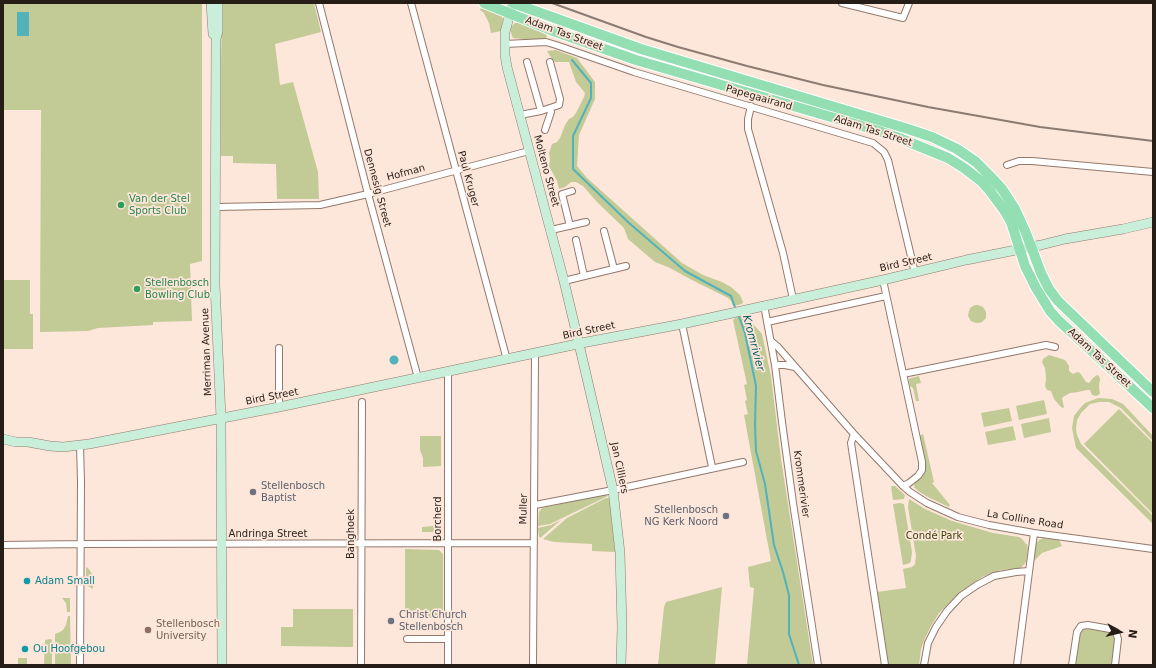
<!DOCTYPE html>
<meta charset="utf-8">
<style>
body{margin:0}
#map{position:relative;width:1156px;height:668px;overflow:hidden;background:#fde6da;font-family:"DejaVu Sans",sans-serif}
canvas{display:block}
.frame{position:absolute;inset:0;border:4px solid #271d17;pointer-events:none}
.north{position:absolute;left:1100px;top:612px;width:40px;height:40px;-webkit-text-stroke:3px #fde6da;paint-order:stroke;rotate:98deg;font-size:11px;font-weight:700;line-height:16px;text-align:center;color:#271d17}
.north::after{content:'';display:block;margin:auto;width:14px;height:18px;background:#271d17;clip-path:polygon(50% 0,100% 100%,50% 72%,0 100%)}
</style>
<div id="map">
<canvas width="1156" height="668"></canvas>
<div class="frame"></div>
<div class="north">N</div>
</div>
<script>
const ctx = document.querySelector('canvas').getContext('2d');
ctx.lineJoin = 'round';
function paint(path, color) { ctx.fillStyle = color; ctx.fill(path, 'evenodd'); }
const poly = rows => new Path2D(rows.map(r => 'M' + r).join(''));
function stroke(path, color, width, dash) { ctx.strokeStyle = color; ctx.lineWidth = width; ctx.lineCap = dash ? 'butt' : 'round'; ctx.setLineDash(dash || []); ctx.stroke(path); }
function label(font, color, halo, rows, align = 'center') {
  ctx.font = font + ' "DejaVu Sans",sans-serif'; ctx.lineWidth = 3.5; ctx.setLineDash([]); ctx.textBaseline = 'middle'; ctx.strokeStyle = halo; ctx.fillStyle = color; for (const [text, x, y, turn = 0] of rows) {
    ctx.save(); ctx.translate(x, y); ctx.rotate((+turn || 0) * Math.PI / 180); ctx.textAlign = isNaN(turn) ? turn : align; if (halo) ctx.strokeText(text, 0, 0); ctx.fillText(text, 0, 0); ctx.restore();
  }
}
const green = poly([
 [3,3,202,3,202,261,190,264,192,321,153,322,153,325,98,328,88,331,40,332,41,110,3,110],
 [223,3,314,3,321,32,275,44,280,85,293,82,318,172,319,199,277,199,276,164,233,163,233,156,221,156,221,64,222,12,223,12],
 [481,8,501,15,503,19,501,31,491,33,489,23,484,13,480,10],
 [515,23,520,23,547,32,546,39,523,39,513,38,512,36,510,29,512,26],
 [556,50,577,58,595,82,595,99,579,135,577,166,587,178,682,263,703,275,722,282,731,287,740,295,743,302,742,304,733,306,731,301,728,298,692,280,668,267,655,262,628,239,624,228,597,202,583,186,576,182,571,182,565,187,559,189,557,181,549,166,550,160,549,153,552,144,557,142,560,138,565,125,569,119,573,117,576,113,584,97,585,93,576,82,569,62,555,62,550,56,547,51],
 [3,280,30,280,30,314,33,314,33,349,3,349],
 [975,305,978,305,983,307,986,312,986,318,982,322,979,323,976,323,971,321,968,316,969,311,970,308],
 [744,315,748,318,747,320,751,324,753,324,762,334,771,376,781,459,813,665,747,665,754,588,750,587,748,567,771,561,744,415,748,414,745,401,747,400,744,385,747,384,733,320,735,318],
 [1049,355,1065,360,1069,366,1069,371,1073,374,1078,372,1080,373,1086,382,1089,383,1093,378,1097,375,1099,376,1100,379,1099,387,1100,394,1096,396,1092,395,1090,390,1087,390,1078,392,1070,393,1063,397,1062,399,1064,407,1063,408,1061,407,1054,399,1051,391,1047,390,1045,386,1046,379,1045,368,1042,362,1043,359],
 [919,376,921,383,916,384,919,401,916,401,913,388,910,386,909,381,909,379,911,378],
 [1098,398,1112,399,1123,404,1153,436,1153,441,1121,408,1109,402,1099,402,1090,404,1081,413,1077,420,1076,429,1077,435,1081,444,1153,516,1153,524,1076,448,1072,428,1074,416,1081,407,1085,403],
 [1044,400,1047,414,1019,420,1016,406],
 [1009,408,1012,421,984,427,981,413],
 [1119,409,1153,443,1153,514,1084,444],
 [1049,418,1051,432,1024,438,1021,424],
 [1013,426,1016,440,988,445,985,432],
 [923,434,934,482,932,483,950,505,949,507,928,497,918,491,914,487,915,482,924,473,925,468,919,437,921,435],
 [420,436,441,436,441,466,423,467,423,458,420,450],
 [891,486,895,486,905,495,904,499,893,500],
 [605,494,608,496,550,524,538,526,539,512,542,508],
 [606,498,610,498,616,552,592,551,592,544,554,542,543,539,567,518],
 [909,499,925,509,952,521,993,533,1019,537,1022,539,1026,544,1027,544,1028,549,1026,562,1021,568,1001,570,982,577,960,592,939,613,931,626,925,638,921,649,919,665,888,665,877,592,906,588,903,569,912,567,915,564,916,556,908,507],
 [900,503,904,504,912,552,911,560,910,563,903,565,893,504],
 [561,520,540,538,539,536,538,528,551,525],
 [433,526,440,526,440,532,422,532,422,527],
 [1044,538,1059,540,1062,546,1042,553,1032,563,1036,543,1039,540],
 [405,549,439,550,443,554,443,618,405,618],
 [86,567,89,569,92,574,93,582,93,589,86,585],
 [722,587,715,665,658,665,664,607,666,602],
 [62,598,70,598,70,612,67,612,66,603],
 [293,609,353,609,353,647,281,646,281,627,293,627],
 [68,616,70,616,71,665,55,665,55,634,60,632,63,630,66,625],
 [1087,628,1107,630,1113,633,1115,640,1111,665,1075,665,1079,633,1082,629],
 [51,639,52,640,52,665,44,665,45,640],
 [18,658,27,658,27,665,18,665]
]);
const water = poly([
 [17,12,29,12,29,36,17,36],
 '389.5 360a4.5 4.5 0 1 1 9 0a4.5 4.5 0 1 1-9 0Z'
]);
const stream = poly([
 [572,60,591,83,591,98,573,136,573,169,629,223,685,271,731,296,736,310],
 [738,314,745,333,756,386,755,425,756,451,765,484,774,545,783,572,789,595,789,634,799,665]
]);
const street = poly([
 [319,3,368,194,418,378],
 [411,3,507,360],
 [842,3,903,18,909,3],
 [505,44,546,42,556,45,634,72,873,143,884,152,888,160,915,273],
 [527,62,541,111],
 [751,106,748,119,748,129,783,253,793,299],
 [520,115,541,111,559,105,560,99,550,62],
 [545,130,551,112,550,108],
 [1007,165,1019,161,1032,161,1153,172],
 [216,207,320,205,368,194,529,151],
 [570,226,562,194,572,191],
 [551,230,586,222],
 [604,231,614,269],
 [576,240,584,276],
 [883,280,922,462,922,470,918,476,909,483,903,486],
 [564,281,626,266],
 [764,305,775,365,782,422,793,503,818,665],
 [767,322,886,296],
 [682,324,712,467],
 [771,341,777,346,854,434,903,486,910,492,927,503,958,517,989,525,1034,533,1153,549],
 [279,348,279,407],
 [775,365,785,365,795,367],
 [448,372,448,665],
 [903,374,1046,345,1055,347],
 [854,434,851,443,885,665],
 [80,445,81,482,80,665],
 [535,505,613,490,743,462],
 [3,545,80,544,534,543],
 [407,639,448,639],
 [361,665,362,402],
 [533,665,535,354],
 [924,665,928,643,936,627,947,611,961,596,977,585,994,576,1016,572,1029,571],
 [1017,665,1034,533],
 [1072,665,1077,632,1081,626,1088,625,1110,629,1116,632,1118,639,1115,665]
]);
const secondary = poly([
 [211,3,213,34],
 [218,3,218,31,216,39,215,285,221,418,222,665],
 [512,6,505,32,505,55,507,67,564,281,579,344,613,490,620,553,622,627,621,665],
 [3,439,16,442,28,442,50,446,63,447,89,444,279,407,587,342,682,324,883,280,966,260,1041,245,1065,239,1123,229,1153,222]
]);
const primary = poly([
 [484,3,556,32,636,60,879,131,899,138,948,158,964,168,981,181,990,191,1004,210,1011,222,1025,266,1036,288,1050,311,1059,321,1082,342,1153,408],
 [513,3,641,49,905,128,932,137,957,149,976,162,990,176,1002,189,1015,209,1026,233,1041,273,1049,289,1058,301,1153,392]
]);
const rail = poly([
 [552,3,646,37,678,47,747,66,823,85,928,107,1040,127,1153,141]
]);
const markers = [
 [121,205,4,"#2e9e5b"],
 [137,289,4,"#2e9e5b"],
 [253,492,4,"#6b7280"],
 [726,516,4,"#6b7280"],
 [27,581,4,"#0f9aa8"],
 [391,621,4,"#6b7280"],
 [148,630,4,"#8d6e63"],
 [25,649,4,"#0f9aa8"]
];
const streetNames = [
 ["Adam Tas Street",564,34,20],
 ["Papegaairand",759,98,16],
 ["Adam Tas Street",873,131,18],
 ["Molteno Street",546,171,75],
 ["Hofman",406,173,-15],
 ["Paul Kruger",468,179,75],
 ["Dennesig Street",377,188,75],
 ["Bird Street",906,263,-13],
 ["Bird Street",589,331,-12],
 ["Merriman Avenue",207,352,-92],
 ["Adam Tas Street",1099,358,43],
 ["Bird Street",272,397,-11],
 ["Jan Cilliers",619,468,78],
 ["Krommerivier",801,484,82],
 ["Muller",524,509,-89],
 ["Borcherd",438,519,-90],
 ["La Colline Road",1025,520,9],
 ["Andringa Street",268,534],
 ["Banghoek",351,534,-90]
];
const leisureNames = [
 ["Van der Stel",129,199],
 ["Sports Club",129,211],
 ["Stellenbosch",145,283],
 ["Bowling Club",145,295]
];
const worshipNames = [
 ["Stellenbosch",261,486],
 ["Baptist",261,498],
 ["Stellenbosch",718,510,"right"],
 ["NG Kerk Noord",718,522,"right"],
 ["Christ Church",399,615],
 ["Stellenbosch",399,627]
];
const parkNames = [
 ["Condé Park",934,536]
];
const cultureNames = [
 ["Adam Small",35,581],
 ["Ou Hoofgebou",33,649]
];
const educationNames = [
 ["Stellenbosch",156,624],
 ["University",156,636]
];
const waterNames = [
 ["Kromrivier",753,343,75]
];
paint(green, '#c2ca96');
paint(water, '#52b2b9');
stroke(stream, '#52b2b9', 2);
stroke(street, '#93796c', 8);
stroke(secondary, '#93796c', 10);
stroke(primary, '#fff', 12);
stroke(street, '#fff', 6);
stroke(secondary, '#c9eed9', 9);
stroke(primary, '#94deb3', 10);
stroke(rail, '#8b7b72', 2);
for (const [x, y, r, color] of markers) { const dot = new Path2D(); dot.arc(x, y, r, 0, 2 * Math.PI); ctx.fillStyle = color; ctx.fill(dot); stroke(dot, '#fde6da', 1.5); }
label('10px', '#271d17', '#fde6da', streetNames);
label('10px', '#27864d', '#fde6da', leisureNames, 'left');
label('10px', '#5b616d', '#fde6da', worshipNames, 'left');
label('10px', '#3a3f0a', '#fde6da', parkNames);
label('10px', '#0d838f', '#fde6da', cultureNames, 'left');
label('10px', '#785e54', '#fde6da', educationNames, 'left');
label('italic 11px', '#00585e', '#fde6da', waterNames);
</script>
